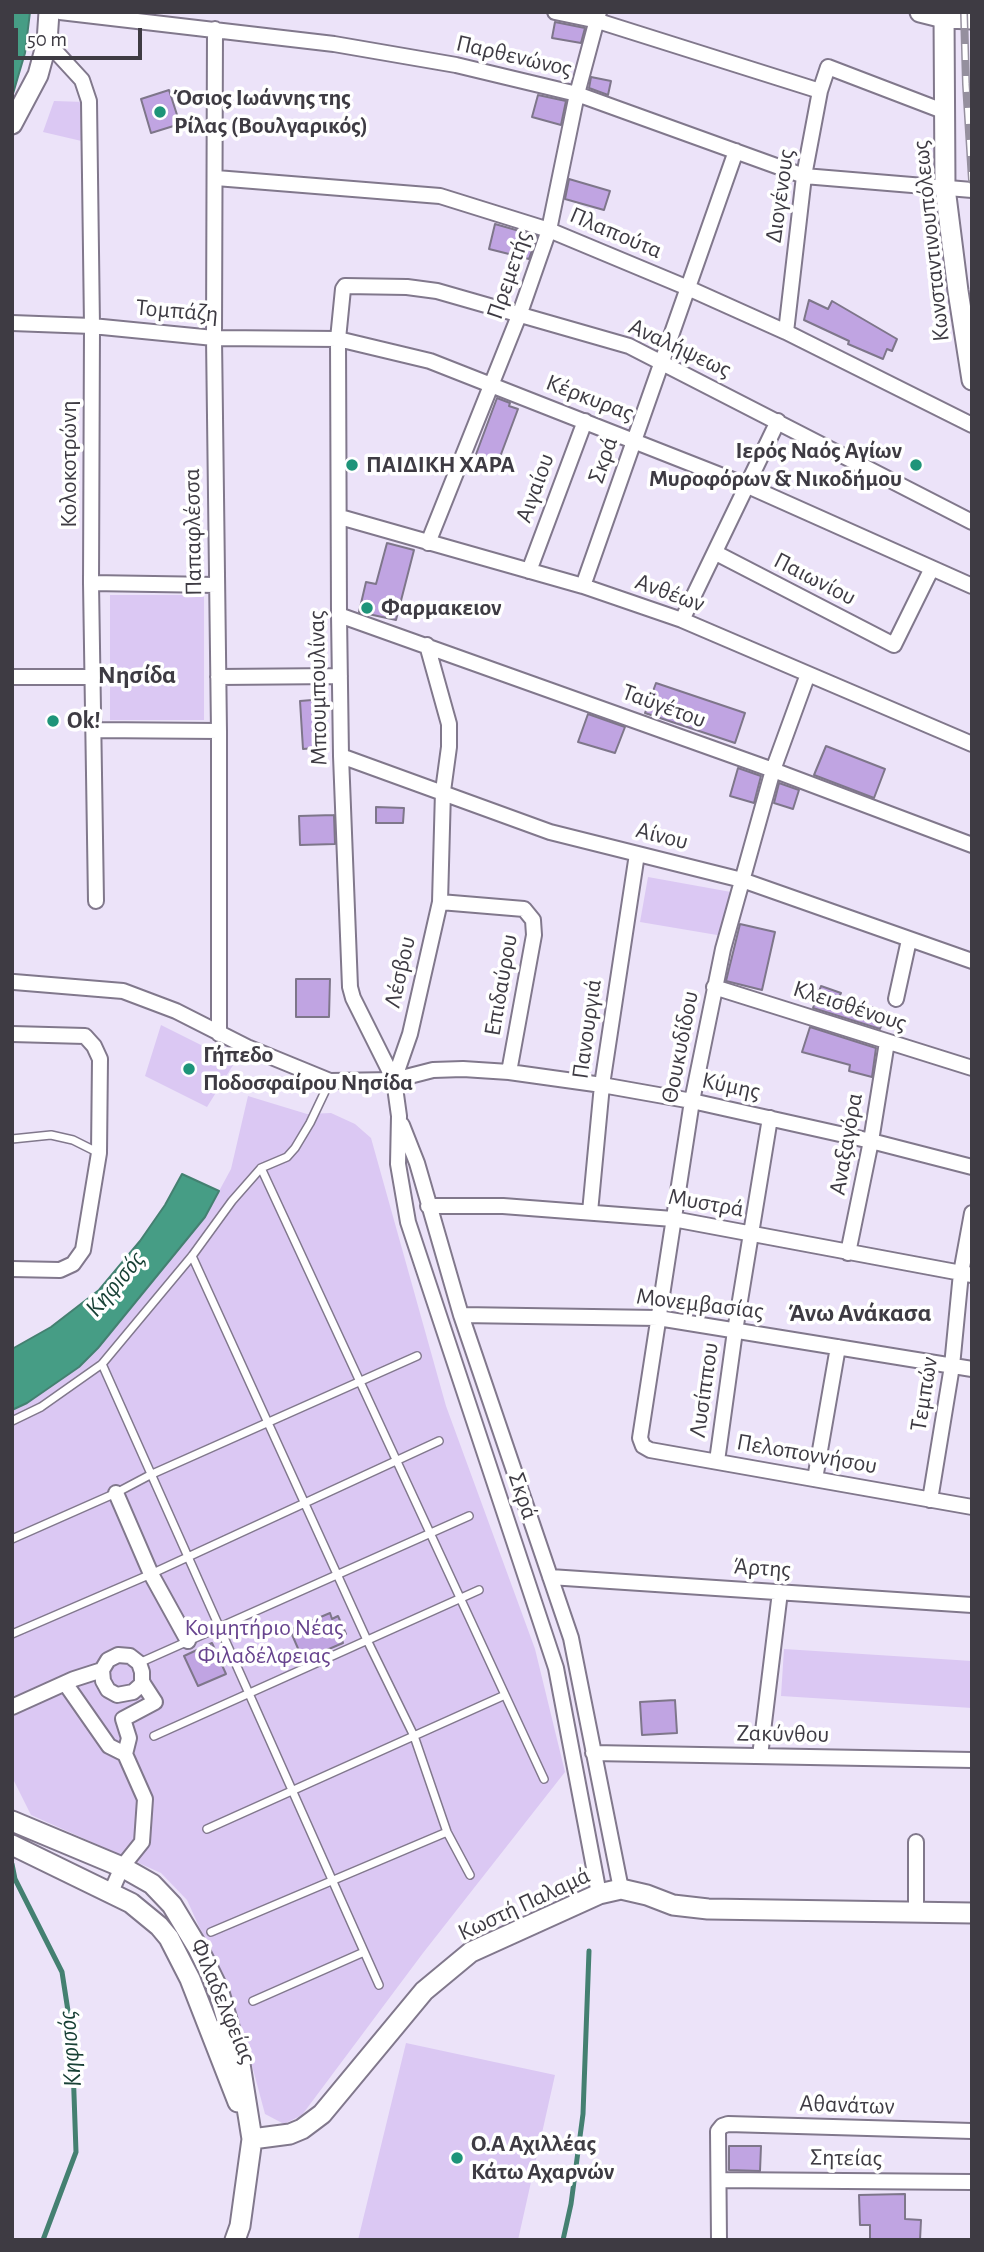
<!DOCTYPE html>
<meta charset="utf-8">
<style>
body{margin:0}
#map{position:relative;width:984px;height:2252px;overflow:hidden;background:#ece3f9;font-family:"Alegreya Sans",sans-serif}
canvas{display:block}
.frame{position:absolute;inset:0;border:14px solid #3e3b43;pointer-events:none}
.scale{position:absolute;left:14px;top:28px;width:128px;height:32px;box-sizing:border-box;border:4px solid #3e3b43;border-top:0;padding-left:9px;font-size:21px;line-height:24px;white-space:nowrap;color:#3e3b43;-webkit-text-stroke:5px #fff;paint-order:stroke}
</style>
<div id="map">
<canvas width="984" height="2252"></canvas>
<div class="frame"></div>
<div class="scale">50 m</div>
</div>
<script>
const ctx = document.querySelector('canvas').getContext('2d');
ctx.lineJoin = 'round';
function paint(path, color) { ctx.fillStyle = color; ctx.fill(path, 'evenodd'); }
const poly = rows => new Path2D(rows.map(r => 'M' + r).join(''));
function stroke(path, color, width, dash) { ctx.strokeStyle = color; ctx.lineWidth = width; ctx.lineCap = dash ? 'butt' : 'round'; ctx.setLineDash(dash || []); ctx.stroke(path); }
function label(font, color, halo, rows, align = 'center') {
  ctx.font = font + ' "Alegreya Sans",sans-serif'; ctx.lineWidth = 7; ctx.setLineDash([]); ctx.textBaseline = 'middle'; ctx.strokeStyle = halo; ctx.fillStyle = color; for (const [text, x, y, turn = 0] of rows) {
    ctx.save(); ctx.translate(x, y); ctx.rotate((+turn || 0) * Math.PI / 180); ctx.textAlign = isNaN(turn) ? turn : align; if (halo) ctx.strokeText(text, 0, 0); ctx.fillText(text, 0, 0); ctx.restore();
  }
}
const green = poly([
 [54,101,85,102,90,143,43,132],
 [110,595,204,595,204,720,110,720],
 [648,877,731,892,723,936,640,922],
 [161,1025,235,1062,207,1107,145,1076],
 [248,1096,307,1114,331,1113,355,1124,371,1138,446,1406,535,1649,565,1772,423,1953,302,2115,284,2124,265,2114,246,2043,221,1975,187,1900,161,1873,31,1815,12,1777,12,1410,27,1403,79,1367,98,1348,205,1217,231,1169],
 [784,1649,972,1661,972,1708,781,1696],
 [406,2043,555,2075,518,2240,358,2240]
]);
const water = poly([
 [12,12,30,12,25,53,12,97,12,12],
 [182,1174,219,1191,205,1217,98,1348,79,1367,27,1403,12,1410,12,1349,51,1327,99,1290,140,1241,165,1205,182,1174]
]);
const stream = poly([
 [12,1864,15,1879,62,1972,72,2037,76,2152,43,2240],
 [563,2240,571,2204,583,2114,589,1951]
]);
const building = poly([
 [555,22,585,28,581,43,552,38,555,22],
 [591,77,611,81,608,95,589,88,591,77],
 [169,90,180,124,151,133,141,99,169,90],
 [538,95,566,101,561,125,532,117,538,95],
 [569,179,610,191,604,210,565,199,569,179],
 [495,224,537,236,529,259,489,249,495,224],
 [809,300,828,309,832,301,897,339,892,351,887,349,883,359,848,344,849,341,804,320,809,300],
 [497,398,510,403,509,406,518,409,497,465,475,457,497,398],
 [387,543,414,550,396,620,359,612,366,582,376,584,387,543],
 [656,683,745,713,735,743,645,713,656,683],
 [324,699,327,747,303,749,300,701,324,699],
 [588,714,625,727,615,753,578,742,588,714],
 [826,746,885,769,874,798,814,775,826,746],
 [738,768,761,776,754,803,730,796,738,768],
 [779,783,799,790,793,809,774,803,779,783],
 [376,807,404,808,403,823,376,823,376,807],
 [334,815,335,844,300,845,299,816,334,815],
 [740,924,775,932,762,990,726,981,740,924],
 [296,979,330,979,329,1017,296,1017,296,979],
 [821,986,841,993,839,997,886,1012,880,1029,813,1008,821,986],
 [810,1027,876,1048,872,1077,849,1071,850,1065,802,1052,810,1027],
 [330,1613,332,1619,338,1616,346,1634,341,1636,343,1643,303,1660,290,1630,330,1613],
 [212,1643,226,1674,198,1686,184,1656,212,1643],
 [675,1700,677,1733,642,1735,640,1702,675,1700],
 [729,2146,761,2146,760,2171,729,2170,729,2146],
 [905,2194,905,2219,921,2220,920,2240,870,2240,870,2225,860,2225,859,2195,905,2194]
]);
const lane = poly([
 [12,1139,51,1135,73,1140,99,1153],
 [261,1168,544,1779],
 [192,1256,367,1640,414,1736,447,1832,470,1875],
 [102,1364,379,1985],
 [12,1421,41,1407,102,1364,192,1256,232,1201,261,1168,287,1157,295,1148,310,1123,330,1081],
 [12,1539,116,1493,150,1475,417,1356],
 [12,1634,151,1574,439,1441],
 [139,1663,469,1516],
 [154,1736,479,1590],
 [207,1829,505,1695],
 [211,1932,447,1832],
 [253,2001,364,1952]
]);
const street = poly([
 [60,12,334,44,456,65,577,94,804,176,972,190],
 [555,12,598,21,820,91],
 [215,29,214,338,219,731,219,1034],
 [47,42,82,80,89,101,92,326,91,583,96,901],
 [216,178,440,196,549,230,688,288,786,332,972,425],
 [12,323,92,326,214,338,338,339,430,361,748,486,972,586],
 [786,332,804,176,820,91,828,67,943,111],
 [340,517,583,586,682,620,972,744],
 [428,543,520,313,549,230,577,94,599,12],
 [716,553,894,645,932,568],
 [529,571,585,421],
 [91,583,216,585],
 [583,586,736,151],
 [339,615,773,770,972,845],
 [682,620,778,421],
 [808,674,773,770,723,949,692,1101,640,1438,643,1446,650,1450,972,1507],
 [12,677,92,677],
 [218,677,340,676],
 [93,730,219,731],
 [341,756,550,832,742,880,972,961],
 [440,902,524,909,533,920,534,935,509,1072],
 [14,982,123,991,176,1011,247,1047,330,1081,394,1080,433,1070,463,1069,509,1072,602,1085,692,1101,871,1141,972,1167],
 [714,987,972,1068],
 [896,999,909,940],
 [12,1034,85,1036,94,1046,100,1059,99,1153,83,1250,73,1264,60,1270,12,1269],
 [394,1080,410,1034,440,902,443,791,449,747,449,724,427,645],
 [402,1125,417,1163,461,1315,571,1638,621,1889],
 [428,1206,503,1206,673,1219,972,1275],
 [590,1212,602,1085,637,854],
 [848,1253,871,1141,887,1042],
 [461,1315,658,1318,972,1369],
 [717,1461,735,1331,770,1118],
 [815,1479,838,1347],
 [116,1493,151,1574,188,1641],
 [930,1500,952,1366,961,1273,972,1213],
 [550,1577,972,1605],
 [65,1683,109,1746,125,1754],
 [12,1707,74,1679,102,1670],
 [593,1753,972,1760],
 [760,1756,780,1592],
 [916,1842,916,1913],
 [111,1892,122,1867,142,1842,145,1799,125,1754,129,1738,123,1719,155,1702,142,1682,142,1672,139,1663,130,1656,118,1655,108,1660,102,1670,103,1681,108,1690,117,1695,133,1692,143,1683],
 [599,1894,556,1668,408,1222,398,1164,399,1116,394,1080,353,998,350,987,341,756,339,615,338,339,343,289,345,286,407,287,437,291,629,346,972,522],
 [719,2180,972,2182],
 [719,2240,718,2131,722,2126,728,2124,972,2131]
]);
const secondary = poly([
 [920,12,944,18,972,19],
 [944,12,945,188,958,291,972,380],
 [12,124,38,75,47,42,49,12],
 [12,1821,122,1867,152,1884,172,1905,198,1948,218,1989,240,2064,252,2139,240,2226,235,2240],
 [12,1845,131,1903,159,1926,169,1938,190,1979,238,2102],
 [252,2139,290,2134,302,2129,322,2114,424,1991,471,1952,599,1894,621,1889,647,1895,673,1905,708,1909,972,1913]
]);
const rail = poly([
 [964,12,966,84,972,180]
]);
const markers = [
 [160,112,7,"#1e9479"],
 [352,465,7,"#1e9479"],
 [916,465,7,"#1e9479"],
 [367,608,7,"#1e9479"],
 [53,721,7,"#1e9479"],
 [189,1069,7,"#1e9479"],
 [457,2158,7,"#1e9479"]
];
const streetNames = [
 ["Παρθενώνος",514,56,13],
 ["Διογένους",780,196,-82],
 ["Πλαπούτα",616,233,23],
 ["Κωνσταντινουπόλεως",931,241,-96],
 ["Πρεμετής",509,275,-71],
 ["Τομπάζη",177,311,5],
 ["Αναλήψεως",680,348,25],
 ["Κέρκυρας",590,398,21],
 ["Σκρά",603,460,-71],
 ["Κολοκοτρώνη",69,464,-90],
 ["Αιγαίου",535,488,-70],
 ["Παπαφλέσσα",193,532,-91],
 ["Παιωνίου",815,579,27],
 ["Ανθέων",670,593,20],
 ["Μπουμπουλίνας",318,688,-91],
 ["Ταϋγέτου",664,706,20],
 ["Αίνου",662,836,14],
 ["Λέσβου",400,972,-77],
 ["Επιδαύρου",501,985,-80],
 ["Κλεισθένους",850,1006,18],
 ["Πανουργιά",587,1029,-82],
 ["Θουκυδίδου",680,1047,-79],
 ["Κύμης",731,1086,12],
 ["Αναξαγόρα",846,1144,-80],
 ["Μυστρά",706,1203,10],
 ["Μονεμβασίας",700,1304,7],
 ["Λυσίππου",704,1390,-82],
 ["Τεμπών",924,1394,-81],
 ["Πελοποννήσου",807,1454,10],
 ["Σκρά",523,1496,71],
 ["Άρτης",762,1568,4],
 ["Ζακύνθου",783,1734,1],
 ["Κωστή Παλαμά",524,1904,-25],
 ["Φιλαδελφείας",223,2001,67],
 ["Αθανάτων",847,2105,2],
 ["Σητείας",846,2158,1]
];
const poiNames = [
 ["Όσιος Ιωάννης της",174,98],
 ["Ρίλας (Βουλγαρικός)",174,126],
 ["Ιερός Ναός Αγίων",902,451,"right"],
 ["Μυροφόρων & Νικοδήμου",902,479,"right"],
 ["ΠΑΙΔΙΚΗ ΧΑΡΑ",366,465],
 ["Φαρμακειον",381,608],
 ["Ok!",67,721],
 ["Γήπεδο",203,1055],
 ["Ποδοσφαίρου Νησίδα",203,1083],
 ["Ο.Α Αχιλλέας",471,2144],
 ["Κάτω Αχαρνών",471,2172]
];
const parkNames = [
 ["Κοιμητήριο Νέας",264,1628],
 ["Φιλαδέλφειας",264,1656]
];
const neighbourhoodNames = [
 ["Νησίδα",137,675],
 ["Άνω Ανάκασα",860,1313]
];
const waterNames = [
 ["Κηφισός",115,1284,-50],
 ["Κηφισός",70,2049,-95]
];
paint(green, '#dbc8f3');
paint(water, '#469d85');
stroke(water, '#448071', 2);
stroke(stream, '#448071', 5);
paint(building, '#c0a4e2');
stroke(building, '#7e768a', 2);
stroke(lane, '#81788c', 10);
stroke(street, '#81788c', 18);
stroke(secondary, '#81788c', 23);
stroke(lane, '#fff', 7);
stroke(street, '#fff', 14);
stroke(secondary, '#fff', 19);
stroke(rail, '#958f9e', 8);
stroke(rail, '#fff', 5, [16]);
for (const [x, y, r, color] of markers) { const dot = new Path2D(); dot.arc(x, y, r, 0, 2 * Math.PI); ctx.fillStyle = color; ctx.fill(dot); stroke(dot, '#fff', 2.5); }
label('24px', '#3e3b43', '#fff', streetNames);
label('bold 24px', '#3e3b43', '#fff', poiNames, 'left');
label('24px', '#67438e', '#fff', parkNames);
label('bold 26px', '#3e3b43', '#fff', neighbourhoodNames);
label('italic 26px', '#184035', '#fff', waterNames);
</script>
